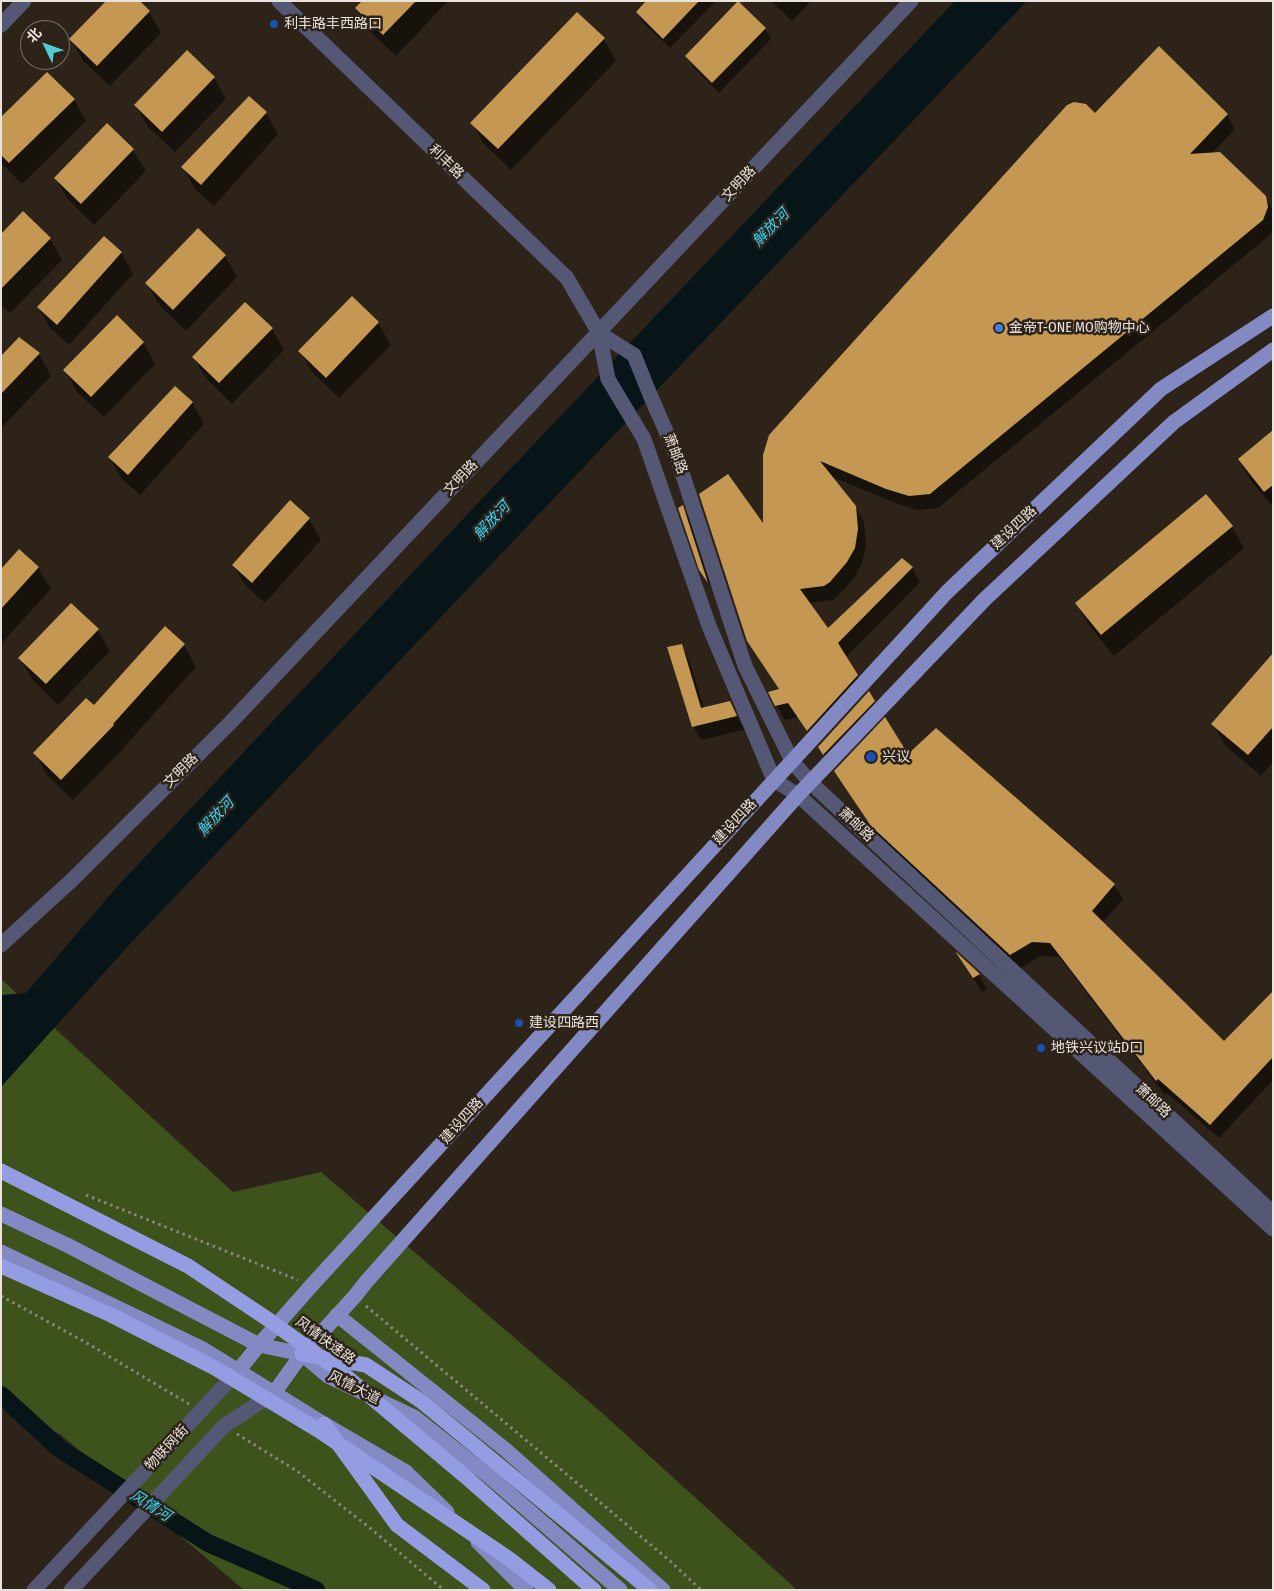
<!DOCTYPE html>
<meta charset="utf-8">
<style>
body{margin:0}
#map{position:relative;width:1274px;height:1591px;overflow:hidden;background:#2d2319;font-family:"Fira Sans Condensed","Noto Sans SC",sans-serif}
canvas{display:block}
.frame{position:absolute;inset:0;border:2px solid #eae3dd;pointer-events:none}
.north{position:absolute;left:20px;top:20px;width:50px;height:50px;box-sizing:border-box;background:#2d2319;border:1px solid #797067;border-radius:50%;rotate:312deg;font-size:14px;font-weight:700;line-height:20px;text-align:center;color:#eae3dd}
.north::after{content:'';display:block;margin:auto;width:18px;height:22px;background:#51ccd2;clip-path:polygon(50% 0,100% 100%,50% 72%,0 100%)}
</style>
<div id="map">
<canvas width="1274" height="1591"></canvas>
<div class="frame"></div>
<div class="north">北</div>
</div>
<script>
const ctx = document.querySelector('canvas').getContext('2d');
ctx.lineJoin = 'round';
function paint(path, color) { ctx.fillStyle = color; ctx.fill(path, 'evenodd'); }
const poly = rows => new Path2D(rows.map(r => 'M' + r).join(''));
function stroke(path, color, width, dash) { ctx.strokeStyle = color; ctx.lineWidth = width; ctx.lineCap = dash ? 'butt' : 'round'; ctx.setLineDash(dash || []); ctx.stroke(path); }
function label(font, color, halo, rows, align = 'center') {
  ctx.font = font + ' "Fira Sans Condensed","Noto Sans SC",sans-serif'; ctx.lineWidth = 5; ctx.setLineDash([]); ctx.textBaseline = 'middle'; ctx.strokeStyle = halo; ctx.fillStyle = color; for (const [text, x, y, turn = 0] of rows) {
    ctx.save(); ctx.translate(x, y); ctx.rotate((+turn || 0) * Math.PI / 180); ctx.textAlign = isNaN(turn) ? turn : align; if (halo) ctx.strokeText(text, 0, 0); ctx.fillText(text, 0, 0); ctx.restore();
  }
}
const green = poly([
 [1,979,233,1192,321,1172,601,1412,797,1590,244,1590,60,1434,1,1409]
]);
const water = poly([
 [955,1,1027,1,129,945,1,1087,1,995,26,993,115,889,496,484]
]);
const shadow = poly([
 [364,1,448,1,396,56,369,30,357,9],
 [648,1,716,1,670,48,643,23,637,12],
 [771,1,811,1,792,21],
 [149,12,161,33,110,86,83,61,71,39],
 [765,29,771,39,719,93,693,67,687,56],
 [604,39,616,61,511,170,484,144,472,123],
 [214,78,226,99,175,152,148,127,136,106],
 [74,100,86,121,22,184,1,163,1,119],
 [266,113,278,134,214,206,195,189,183,167],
 [1095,115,1227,115,1235,129,1211,154,1265,197,1273,210,1273,229,1270,235,938,508,918,510,896,503,830,476,855,507,864,522,866,544,862,563,855,577,838,596,833,600,809,603,827,630,912,568,920,582,846,657,866,690,816,744,798,717,785,720,776,705,780,690,748,640,765,527],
 [107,124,133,150,146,171,94,225,68,199,55,178],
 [1,236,50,239,62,260,10,313,1,305],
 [121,252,133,274,69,345,50,328,38,307],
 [225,256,237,277,186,331,159,305,147,283],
 [352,298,378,323,391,345,339,398,312,372,300,351],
 [272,329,284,350,232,404,206,378,193,357],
 [19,338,39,354,51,376,1,428,1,357],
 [143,342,155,364,104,417,77,392,65,370],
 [192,402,204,424,140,495,121,478,109,457],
 [1273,432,1273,507,1251,481,1239,460],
 [682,506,690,520,713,590,700,569],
 [309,519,321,540,265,603,246,586,233,565],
 [1232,527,1244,548,1114,656,1089,625,1076,603],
 [19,551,38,568,51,589,1,644,1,571],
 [71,604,98,630,110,651,58,705,32,679,20,658],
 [184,645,196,667,125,746,125,747,73,800,47,775,35,753,94,707],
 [681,645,689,660,704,708,730,702,744,730,701,740,693,726],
 [1273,659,1273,762,1261,776,1225,745,1213,724],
 [869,693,882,716,828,761,819,747],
 [936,730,1114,885,1123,899,1102,923,1224,1043,1273,992,1273,1080,1219,1138,1167,1093,1165,1095,1059,957,1040,956,1019,969,881,840,844,785,908,756],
 [960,957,979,975,987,989,982,992]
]);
const canal = poly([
 [1,1395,60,1449,208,1543,316,1590]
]);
const building = poly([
 [106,1,140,1,150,11,97,66,69,39],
 [362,1,416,1,383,35,355,8],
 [646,1,699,1,663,39,636,12],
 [738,1,766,28,712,83,685,56],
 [577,12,605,38,498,149,470,123],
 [1159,46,1228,114,1190,154,1220,152,1266,196,1268,207,1263,220,930,494,909,496,886,489,820,461,856,506,858,529,855,548,847,562,830,582,824,586,800,589,828,628,902,558,913,567,838,643,858,675,807,731,788,703,775,706,768,692,779,689,747,641,699,494,728,474,763,523,763,455,769,435,1067,105,1074,102,1086,104,1095,113],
 [187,50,215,77,162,132,134,105],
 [47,72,75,99,9,163,1,155,1,117],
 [249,96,267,112,201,185,181,167],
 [107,123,134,149,81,204,54,178],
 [23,211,51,238,1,289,1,234],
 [198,228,226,255,173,310,145,283],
 [104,236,122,252,57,325,37,307],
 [352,296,379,322,326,378,298,351],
 [245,302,273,328,219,383,192,357],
 [117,315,144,342,91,397,63,370],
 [19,337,40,353,1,394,1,356],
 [175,386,193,402,128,475,108,457],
 [1273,430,1273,485,1264,492,1238,459],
 [1206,494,1233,526,1101,635,1075,603],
 [290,500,310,518,252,583,232,565],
 [683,505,708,583,699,570,678,508],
 [19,549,39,567,1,609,1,569],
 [71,603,99,629,46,684,18,658],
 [165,626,185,644,113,724,114,725,61,780,33,753,86,698,94,705],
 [682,644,701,708,730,701,737,716,692,727,667,647],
 [1273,653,1273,727,1248,755,1211,724],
 [869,691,875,701,823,755,818,747],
 [885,717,908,754,936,728,1115,884,1092,911,1224,1041,1273,991,1273,1057,1210,1125,1158,1079,1156,1081,1050,943,1032,942,1010,955,871,826,834,771],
 [955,951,980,974,973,978]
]);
const path = poly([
 [86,1195,298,1280],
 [1,1296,85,1342,189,1404],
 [366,1306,670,1561,701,1590],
 [237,1434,297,1471,370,1528,444,1590]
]);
const minor = poly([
 [279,1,567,278,599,333,608,379,644,439,709,626,774,780,798,795,1273,1229],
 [1,25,24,1],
 [599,333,634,355],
 [651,397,676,454,745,666,792,761,810,782,1273,1213],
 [1,945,72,880,230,723,911,1],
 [34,1590,238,1371],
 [71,1590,224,1426,274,1393]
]);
const major = poly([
 [1,1214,67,1245,259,1345,302,1354,328,1376,414,1417,490,1477,620,1590],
 [1,1252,203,1349,324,1424,406,1472,447,1512],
 [337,1315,506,1450,663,1590],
 [238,1371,259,1345,311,1286,947,592,1161,389,1273,316],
 [274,1393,302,1354,355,1296,366,1282,798,795,985,599,1174,422,1273,350],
 [478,1542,526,1590]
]);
const highway = poly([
 [302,1354,366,1365,421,1401,650,1590],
 [324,1424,397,1525,483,1590]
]);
const minorBridge = poly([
 [634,355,651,397]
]);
const highwayBridge = poly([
 [1,1171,188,1266,269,1320,341,1372,466,1477,594,1590],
 [1,1266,111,1315,215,1368,318,1430,508,1558,549,1590]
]);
const markers = [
 [274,24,5,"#1a4fb4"],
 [999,328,5,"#3f7fe0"],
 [871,757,6,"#1a4fb4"],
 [519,1023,5,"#1a4fb4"],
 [1041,1048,5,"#1a4fb4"]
];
const poiNames = [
 ["利丰路丰西路口",284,24],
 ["金帝T-ONE MO购物中心",1009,328],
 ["兴议",882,757],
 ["建设四路西",529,1023],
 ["地铁兴议站D口",1051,1048]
];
const streetNames = [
 ["利丰路",446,162,44],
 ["文明路",739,184,-47],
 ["萧邮路",675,454,69],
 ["文明路",461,478,-47],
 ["建设四路",1014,528,-43],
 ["文明路",181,771,-45],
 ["建设四路",735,822,-47],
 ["萧邮路",856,825,43],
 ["萧邮路",1153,1101,43],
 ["建设四路",462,1121,-48],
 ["风情快速路",325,1341,36],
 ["风情大道",354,1388,27],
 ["物联网街",167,1448,-47]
];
const waterNames = [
 ["解放河",771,228,-46],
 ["解放河",492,521,-47],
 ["解放河",216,817,-47],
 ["风情河",150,1506,32]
];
paint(green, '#3e531b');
paint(water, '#071519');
paint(shadow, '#0007');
stroke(canal, '#071519', 18);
paint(building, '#c49852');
stroke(path, '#8d857d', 3, [2.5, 4]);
stroke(minor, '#545874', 15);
stroke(major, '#8289c3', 15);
stroke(highway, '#949ce2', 15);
stroke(minorBridge, '#545874', 15);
stroke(highwayBridge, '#949ce2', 15);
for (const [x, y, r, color] of markers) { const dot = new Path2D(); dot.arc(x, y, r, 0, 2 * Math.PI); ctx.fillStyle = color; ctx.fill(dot); stroke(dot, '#2d2319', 2); }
label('14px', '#eae3dd', '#2d2319', poiNames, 'left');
label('14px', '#eae3dd', '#2d2319', streetNames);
label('italic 15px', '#37d4f6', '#2d2319', waterNames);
</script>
